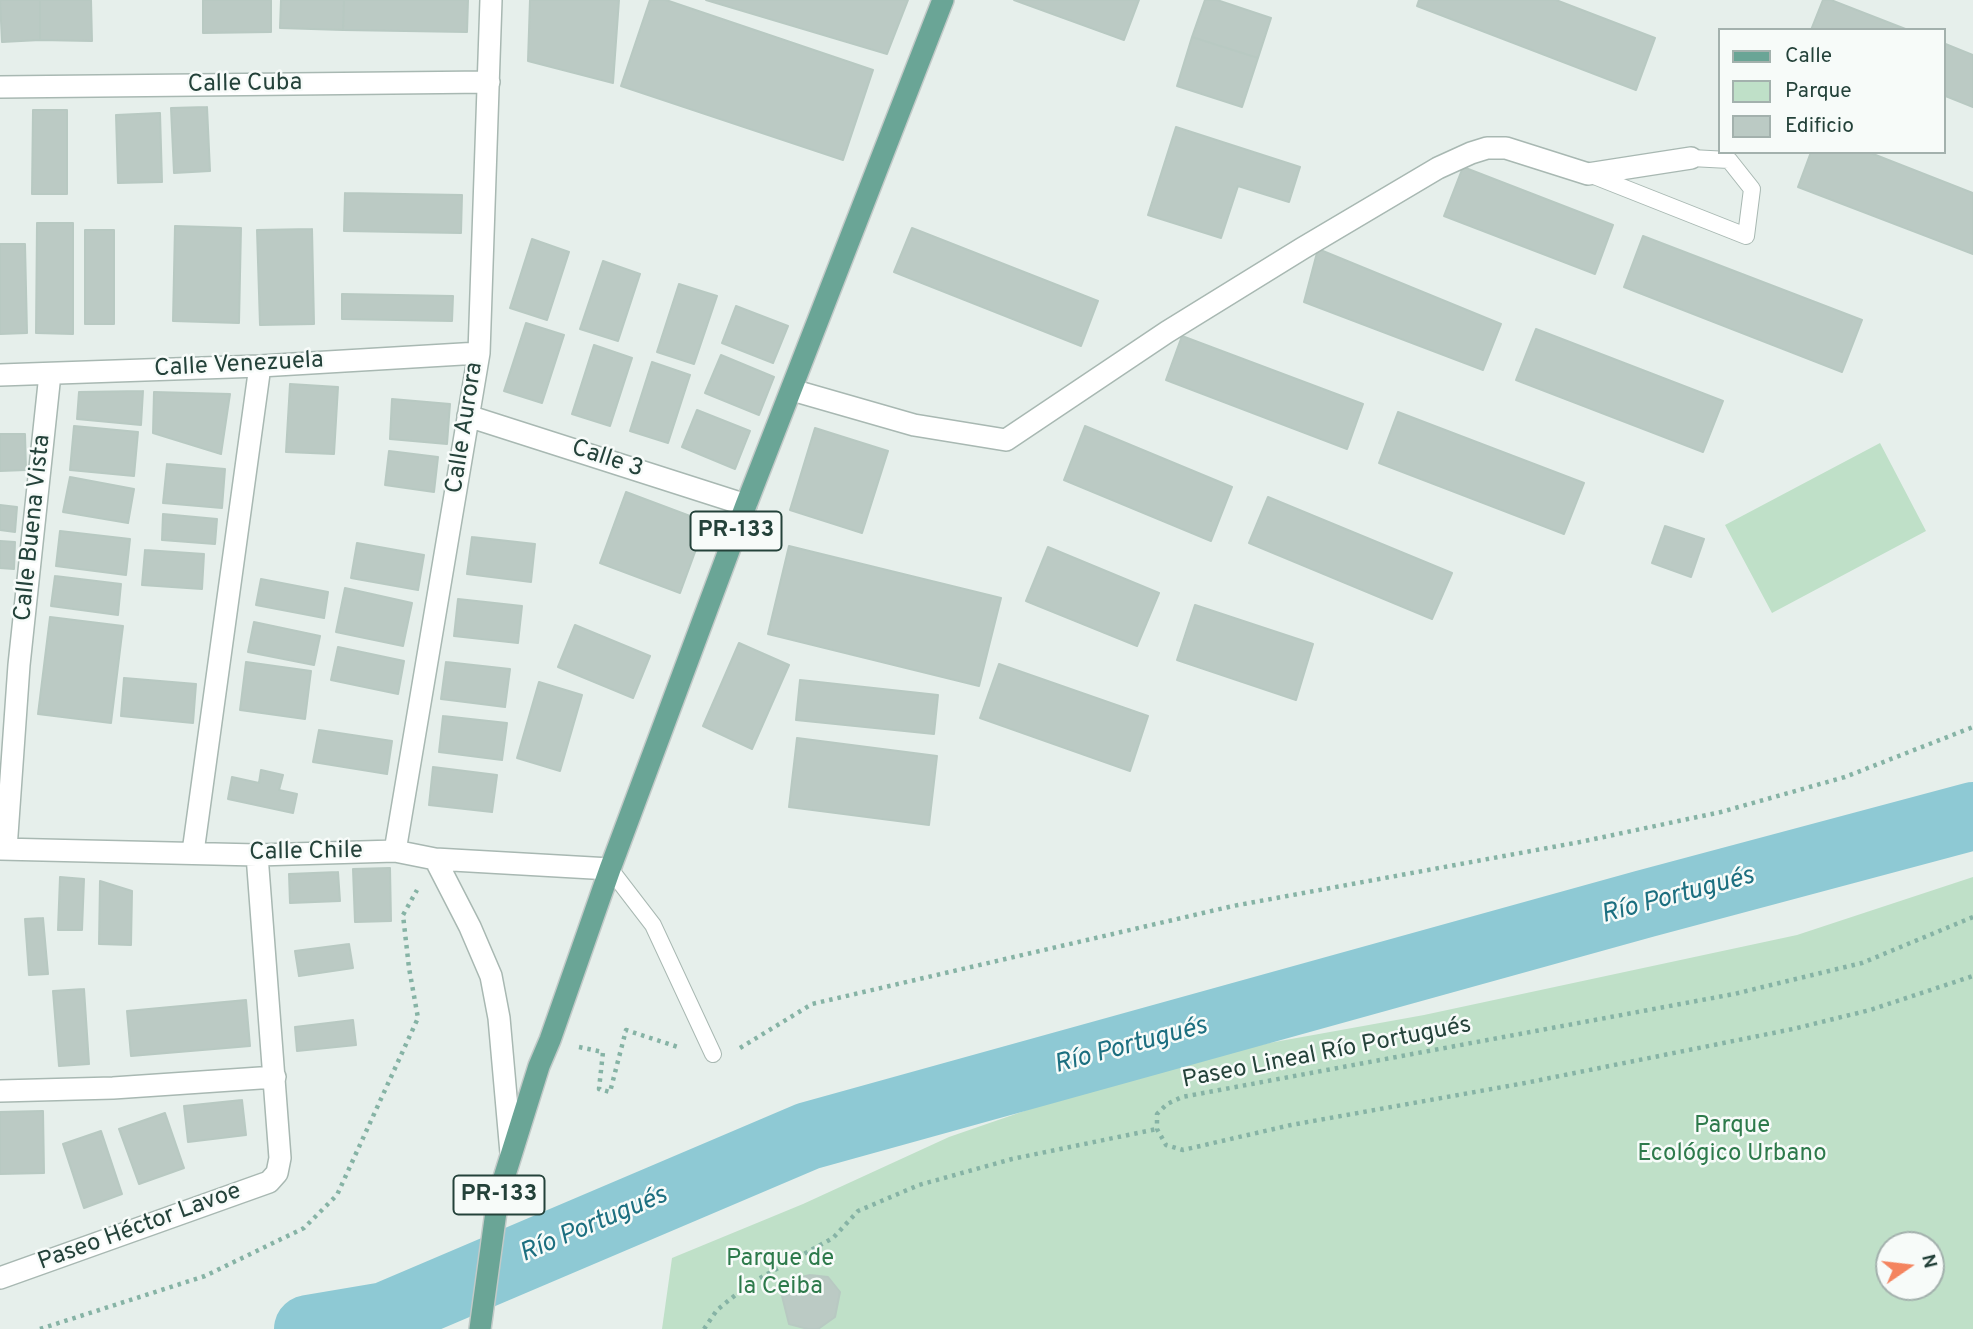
<!DOCTYPE html>
<meta charset="utf-8">
<style>
body{margin:0}
#map{position:relative;width:1973px;height:1329px;overflow:hidden;background:#e6efeb;font-family:Overpass,sans-serif}
canvas{display:block}
.legend{position:absolute;left:1718px;top:28px;width:228px;height:126px;box-sizing:border-box;background:#f7fbf9;border:2px solid #a3b1ad;margin:0;padding:9px 12px;list-style:none;font-size:21px;color:#24423a}
.legend li{display:flex;align-items:center;gap:14px;height:35px}
.legend b{width:35px;border:2px solid #a3b1ad}
.north{position:absolute;left:1875px;top:1231px;width:70px;height:70px;box-sizing:border-box;background:#f7fbf9;border:2px solid #a3b1ad;border-radius:50%;rotate:76deg;font-size:19px;font-weight:700;line-height:28px;text-align:center;color:#24423a}
.north::after{content:'';display:block;margin:auto;width:24px;height:32px;background:#f4845f;clip-path:polygon(50% 0,100% 100%,50% 72%,0 100%)}
</style>
<div id="map">
<canvas width="1973" height="1329"></canvas>
<ul class="legend">
<li><b style="height:9px;background:#6aa596"></b>Calle</li>
<li><b style="height:19px;background:#bfe0c8"></b>Parque</li>
<li><b style="height:19px;background:#bbcac4"></b>Edificio</li>
</ul>
<div class="north">N</div>
</div>
<script>
const ctx = document.querySelector('canvas').getContext('2d');
ctx.lineJoin = 'round';
function paint(path, color) { ctx.fillStyle = color; ctx.fill(path, 'evenodd'); }
const poly = rows => new Path2D(rows.map(r => 'M' + r).join(''));
function stroke(path, color, width, dash) { ctx.strokeStyle = color; ctx.lineWidth = width; ctx.lineCap = dash ? 'butt' : 'round'; ctx.setLineDash(dash || []); ctx.stroke(path); }
function label(font, color, halo, rows, align = 'center') {
  ctx.font = font + ' Overpass,sans-serif'; ctx.lineWidth = 5; ctx.setLineDash([]); ctx.textBaseline = 'middle'; ctx.strokeStyle = halo; ctx.fillStyle = color; for (const [text, x, y, turn = 0] of rows) {
    ctx.save(); ctx.translate(x, y); ctx.rotate((+turn || 0) * Math.PI / 180); ctx.textAlign = isNaN(turn) ? turn : align; if (halo) ctx.strokeText(text, 0, 0); ctx.fillText(text, 0, 0); ctx.restore();
  }
}
const green = poly([
 [1880,443,1926,531,1772,613,1725,525],
 [1973,877,1973,1329,662,1329,672,1258,803,1204,949,1137,1114,1080,1269,1043,1424,1015,1797,935],
 [1889,1245,1931,1245,1931,1287,1889,1287]
]);
const river = poly([
 [308,1329,385,1316,808,1136,1644,904,1973,816]
]);
const building = poly([
 [0,0,40,0,40,40,2,42,0,0],
 [40,0,91,0,92,41,40,40,40,0],
 [203,0,271,0,271,32,203,33,203,0],
 [281,0,344,0,343,30,280,28,281,0],
 [344,0,468,0,467,32,343,30,344,0],
 [530,0,619,0,613,83,528,61,530,0],
 [650,0,666,0,873,70,843,160,621,86,650,0],
 [706,0,908,0,887,54,706,0],
 [1014,0,1139,0,1124,40,1014,0],
 [1205,0,1217,0,1271,18,1258,58,1192,37,1205,0],
 [1419,0,1556,0,1655,38,1636,90,1417,6,1419,0],
 [1823,0,1831,0,1908,30,1811,30,1823,0],
 [1192,37,1258,58,1242,107,1177,86,1192,37],
 [1943,43,1973,55,1973,107,1943,95,1943,43],
 [207,107,210,171,174,173,171,108,207,107],
 [33,110,67,110,67,194,32,194,33,110],
 [160,113,162,182,118,183,116,115,160,113],
 [1176,127,1300,167,1289,202,1238,186,1221,238,1148,215,1176,127],
 [1811,152,1868,152,1973,193,1973,254,1798,187,1811,152],
 [1463,167,1613,225,1595,274,1444,216,1463,167],
 [345,193,462,195,461,233,344,231,345,193],
 [37,223,73,223,73,334,36,333,37,223],
 [175,226,241,228,239,323,173,321,175,226],
 [912,228,1098,301,1081,346,894,272,912,228],
 [312,229,314,324,260,325,257,230,312,229],
 [85,230,114,230,114,324,85,324,85,230],
 [1643,236,1862,320,1842,372,1624,287,1643,236],
 [532,239,569,252,547,320,510,308,532,239],
 [0,244,25,244,27,333,0,334,0,244],
 [1318,249,1501,324,1483,370,1304,302,1318,249],
 [603,261,640,274,618,341,580,329,603,261],
 [679,284,717,296,694,364,657,352,679,284],
 [342,294,453,296,452,321,342,319,342,294],
 [736,306,788,326,773,363,722,343,736,306],
 [526,323,564,335,542,403,504,391,526,323],
 [1536,329,1723,401,1703,452,1516,380,1536,329],
 [1182,336,1363,404,1347,449,1166,380,1182,336],
 [594,345,632,358,610,426,572,414,594,345],
 [721,355,774,377,759,415,705,393,721,355],
 [652,362,690,375,668,443,630,431,652,362],
 [290,384,338,387,334,454,286,452,290,384],
 [143,391,141,425,77,419,79,392,143,391],
 [154,392,230,394,221,454,153,433,154,392],
 [392,399,450,404,447,444,390,439,392,399],
 [697,410,750,431,735,469,682,447,697,410],
 [1398,412,1584,483,1564,534,1379,463,1398,412],
 [74,426,138,432,134,476,70,470,74,426],
 [1085,426,1232,487,1211,541,1064,480,1085,426],
 [815,428,888,451,862,533,790,510,815,428],
 [0,434,25,434,26,470,0,471,0,434],
 [389,451,438,457,434,492,385,485,389,451],
 [167,464,225,469,222,508,163,503,167,464],
 [70,477,134,489,128,523,63,512,70,477],
 [626,492,706,522,680,593,600,563,626,492],
 [1268,497,1452,573,1432,619,1249,543,1268,497],
 [0,505,17,507,15,532,0,530,0,505],
 [163,514,217,519,215,544,162,540,163,514],
 [1665,526,1704,539,1691,577,1652,563,1665,526],
 [60,531,130,539,126,575,56,566,60,531],
 [472,537,535,544,531,582,467,574,472,537],
 [0,541,15,542,14,569,0,568,0,541],
 [357,543,424,555,418,590,351,578,357,543],
 [789,546,1001,598,979,686,768,634,789,546],
 [1048,547,1159,593,1137,646,1026,601,1048,547],
 [145,550,204,554,202,589,142,585,145,550],
 [55,576,121,584,118,615,51,606,55,576],
 [261,579,328,592,324,618,256,605,261,579],
 [345,588,412,603,403,646,336,632,345,588],
 [458,599,522,606,518,643,454,636,458,599],
 [1195,605,1313,644,1296,700,1177,660,1195,605],
 [50,617,123,626,111,723,38,714,50,617],
 [254,622,320,636,314,665,248,652,254,622],
 [575,625,650,656,633,698,558,667,575,625],
 [739,643,789,665,752,749,703,726,739,643],
 [338,647,404,661,398,694,331,680,338,647],
 [246,662,311,671,305,719,240,710,246,662],
 [446,662,510,669,505,707,441,699,446,662],
 [999,664,1148,716,1130,771,980,718,999,664],
 [124,678,196,684,193,723,121,716,124,678],
 [800,680,938,695,934,734,796,720,800,680],
 [539,682,582,695,560,771,517,758,539,682],
 [443,716,507,723,502,760,439,752,443,716],
 [319,730,392,741,387,774,313,762,319,730],
 [797,738,937,756,929,825,789,807,797,738],
 [433,767,497,775,492,812,429,805,433,767],
 [261,770,283,775,279,790,297,794,293,813,228,799,232,777,259,783,261,770],
 [390,868,391,921,355,922,353,869,390,868],
 [338,872,340,901,290,903,289,874,338,872],
 [60,877,84,879,82,930,58,930,60,877],
 [100,881,132,891,131,945,99,944,100,881],
 [43,918,48,974,29,975,25,919,43,918],
 [349,944,353,968,299,976,295,951,349,944],
 [84,989,89,1064,59,1066,53,991,84,989],
 [246,1000,250,1046,131,1056,127,1011,246,1000],
 [353,1020,356,1045,297,1051,295,1027,353,1020],
 [242,1100,246,1135,188,1142,184,1106,242,1100],
 [43,1111,44,1173,0,1174,0,1112,43,1111],
 [165,1113,184,1168,139,1184,119,1129,165,1113],
 [101,1131,122,1194,84,1208,63,1144,101,1131],
 [810,1275,828,1277,840,1292,835,1317,818,1329,808,1329,789,1324,781,1292,793,1279,810,1275]
]);
const path = poly([
 [1973,917,1862,963,1734,994,1182,1097,1167,1104,1157,1114,1157,1129,1166,1145,1183,1150,1291,1125,1525,1083,1793,1029,1870,1010,1973,976],
 [579,1047,603,1052,599,1089,610,1092,626,1030,681,1048],
 [740,1048,812,1004,1233,906,1580,842,1721,812,1845,777,1973,727],
 [40,1329,205,1276,304,1228,337,1195,418,1018,409,968,403,915,417,890],
 [704,1329,717,1310,749,1284,833,1238,858,1211,919,1185,1012,1159,1157,1129]
]);
const lane = poly([
 [1589,174,1746,236,1752,189,1729,160,1691,158],
 [610,869,653,925,713,1054]
]);
const street = poly([
 [0,87,489,82],
 [0,375,260,366,479,353],
 [792,390,914,425,1006,440,1167,332,1303,248,1438,168,1471,153,1487,148,1506,148,1588,174,1691,158],
 [468,416,746,505],
 [0,849,257,855,395,851,435,859,610,869],
 [6,849,19,665,50,374],
 [395,851,479,353,491,0],
 [193,852,260,366],
 [435,859,470,927,491,976,499,1018,511,1153],
 [0,1091,113,1088,275,1077],
 [0,1278,269,1182,277,1173,280,1158,257,855]
]);
const primary = poly([
 [480,1329,498,1197,539,1066,550,1040,610,869,746,505,943,0]
]);
const shields = [
 [736,531,91],
 [499,1195,91]
];
const shieldNames = [
 ["PR-133",736,531],
 ["PR-133",499,1195]
];
const streetNames = [
 ["Calle Cuba",245,85,-1],
 ["Calle Venezuela",239,366,-3],
 ["Calle Aurora",466,428,-81],
 ["Calle 3",607,460,18],
 ["Calle Buena Vista",34,528,-84],
 ["Calle Chile",306,853,-1],
 ["Paseo Lineal Río Portugués",1327,1054,-11],
 ["Paseo Héctor Lavoe",140,1228,-20]
];
const parkNames = [
 ["Parque",1732,1127],
 ["Ecológico Urbano",1732,1155],
 ["Parque de",780,1260],
 ["la Ceiba",780,1288]
];
const waterNames = [
 ["Río Portugués",1678,897,-15],
 ["Río Portugués",1131,1047,-15],
 ["Río Portugués",594,1226,-23]
];
paint(green, '#bfe0c8');
stroke(river, '#8ec9d4', 68);
paint(building, '#bbcac4');
stroke(building, '#b8c9c2', 2);
stroke(lane, '#a8b8b2', 18);
stroke(street, '#a8b8b2', 24);
stroke(primary, '#c2cac8', 24);
stroke(path, '#86b3a5', 4.5, [3.5, 5]);
stroke(lane, '#fff', 16);
stroke(street, '#fff', 21);
stroke(primary, '#6aa596', 21);
for (const [x, y, w] of shields) { const box = new Path2D(); box.roundRect(x - w / 2, y - 19.5, w, 39, 5); ctx.fillStyle = '#f7fbf9'; ctx.fill(box); stroke(box, '#24423a', 2); }
label('bold 23px', '#24423a', null, shieldNames);
label('24px', '#24423a', '#f7fbf9', streetNames);
label('24px', '#2d7a4b', '#f7fbf9', parkNames);
label('italic 26px', '#1c6f80', '#f7fbf9', waterNames);
</script>
